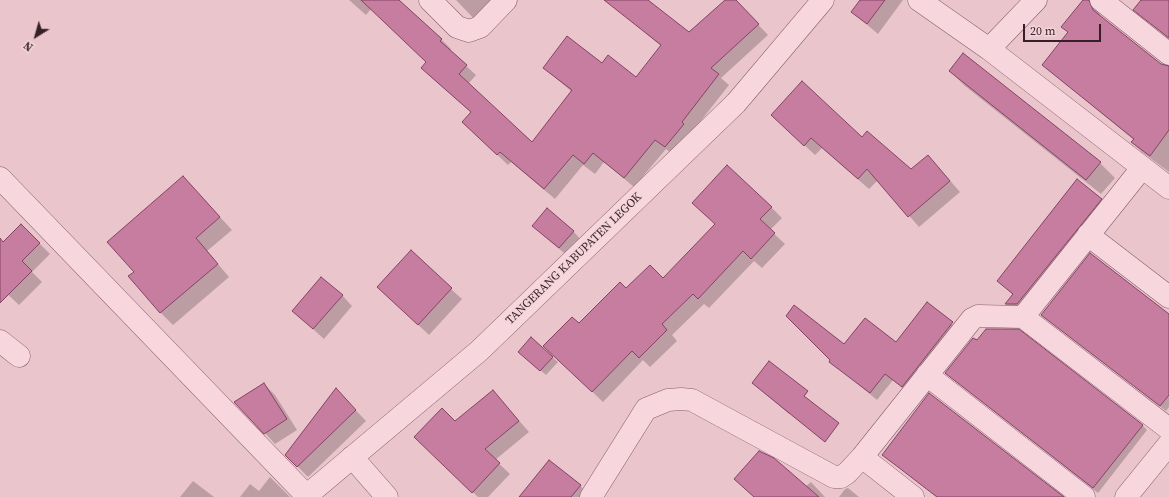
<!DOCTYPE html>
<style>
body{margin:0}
#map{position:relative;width:1169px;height:497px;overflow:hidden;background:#ebc5cc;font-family:"Source Serif 4",serif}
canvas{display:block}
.north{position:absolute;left:16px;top:16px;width:40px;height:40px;-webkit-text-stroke:3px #f3d4d9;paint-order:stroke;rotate:217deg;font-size:11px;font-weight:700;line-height:16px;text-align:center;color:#361f28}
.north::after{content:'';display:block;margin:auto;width:14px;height:18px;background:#361f28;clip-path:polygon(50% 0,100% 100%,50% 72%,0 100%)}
.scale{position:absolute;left:1023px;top:24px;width:78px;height:18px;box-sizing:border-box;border:2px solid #361f28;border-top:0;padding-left:5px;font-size:12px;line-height:14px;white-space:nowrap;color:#361f28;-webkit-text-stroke:3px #f3d4d9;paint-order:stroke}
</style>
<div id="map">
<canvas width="1169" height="497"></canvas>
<div class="north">N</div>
<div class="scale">20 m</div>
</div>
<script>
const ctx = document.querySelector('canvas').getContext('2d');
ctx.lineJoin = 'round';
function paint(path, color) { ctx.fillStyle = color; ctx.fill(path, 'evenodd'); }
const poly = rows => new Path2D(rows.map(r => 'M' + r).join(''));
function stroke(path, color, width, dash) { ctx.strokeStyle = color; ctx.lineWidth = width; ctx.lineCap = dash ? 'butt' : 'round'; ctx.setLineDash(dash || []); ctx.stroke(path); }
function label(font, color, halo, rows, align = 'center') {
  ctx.font = font + ' "Source Serif 4",serif'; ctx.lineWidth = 3; ctx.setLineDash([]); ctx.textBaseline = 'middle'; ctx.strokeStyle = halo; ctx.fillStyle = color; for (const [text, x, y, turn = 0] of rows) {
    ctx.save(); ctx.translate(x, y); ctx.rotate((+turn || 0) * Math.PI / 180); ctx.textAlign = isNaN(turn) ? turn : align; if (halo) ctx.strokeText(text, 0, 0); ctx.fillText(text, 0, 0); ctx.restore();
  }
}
const shadow = poly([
 [349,0,398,0,441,39,451,49,450,51,476,75,468,84,533,143,572,92,544,68,602,64,636,78,661,46,617,9,624,0,646,0,689,34,726,0,735,0,768,35,721,78,729,85,692,132,675,157,666,149,634,187,604,162,595,174,583,165,555,199,511,162,508,165,473,132,472,113,432,78,427,62,371,9,366,15],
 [456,0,501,0,480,25],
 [861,0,903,0,878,34,852,12],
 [1084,0,1089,0,1096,7,1101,17,1161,65,1169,67,1169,172,1142,152,1132,142,1134,140,1043,65,1069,33],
 [1142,0,1169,0,1169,39,1135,10],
 [963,55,1100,163,1115,178,1101,194,965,86,950,71],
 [772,115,862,138,911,171,938,167,960,192,919,227,878,180,869,189,822,148,815,155],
 [183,177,232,230,207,251,229,277,173,325,160,312,135,272],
 [1101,199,1108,206,1024,311,1012,311,1006,304,1013,295,998,281],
 [771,207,782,218,770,230,785,244,762,268,754,261,709,308,704,304,672,335,677,341,650,367,643,360,603,402,555,356,579,324,626,289,663,280],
 [21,225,50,254,32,272,42,282,19,305,0,287,0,241,3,244],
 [573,231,583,242,570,258,544,236],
 [451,289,462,299,429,335,389,297],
 [342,295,352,306,324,339,293,311],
 [927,304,960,331,910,394,893,380,877,400,831,362,896,344],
 [1042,315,1169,315,1169,407,1166,411],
 [525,357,552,357,558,362,546,375],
 [946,373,1142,425,1147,430,1098,493],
 [753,383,796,383,807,393,789,414],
 [264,384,275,395,297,430,275,444,265,433],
 [493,391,529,432,495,460,510,474,488,497,478,497,426,447],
 [346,400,366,421,308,477,286,455],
 [270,477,290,497,240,497,250,484,259,491],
 [735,479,805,487,811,482,825,497,754,497],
 [193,481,214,497,180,497],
 [580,485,589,497,526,497],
 [848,488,859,497,839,497,845,489]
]);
const building = poly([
 [361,0,399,0,442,39,440,41,467,65,459,74,532,142,572,90,543,68,567,36,602,63,608,55,636,77,661,45,604,0,648,0,689,32,725,0,736,0,759,24,711,68,719,74,682,122,684,124,665,147,655,140,624,178,593,153,584,164,573,155,544,189,500,152,497,155,462,122,471,112,421,68,426,62,361,0],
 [860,0,885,0,867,24,851,12,860,0],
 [1083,0,1089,0,1093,10,1161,64,1169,66,1169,130,1150,156,1131,142,1134,139,1042,65,1068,32,1061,27,1083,0],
 [1141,0,1169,0,1169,38,1133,10,1141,0],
 [963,53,1101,162,1086,180,949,71,963,53],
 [802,81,862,137,867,131,911,169,928,155,950,181,908,217,867,169,858,179,811,138,804,146,771,115,802,81],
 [727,165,772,207,760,219,775,233,751,259,743,251,698,299,693,294,662,324,667,330,639,358,632,351,592,392,543,346,572,317,579,323,620,282,626,288,650,265,663,278,715,224,692,203,727,165],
 [183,176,220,217,196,238,218,264,160,313,128,276,134,272,107,242,183,176],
 [1077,179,1102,199,1017,304,1005,304,1013,294,997,281,1077,179],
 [547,208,574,231,559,248,532,226,547,208],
 [21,224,40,243,22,261,32,271,0,303,0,238,3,242,21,224],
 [411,250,452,288,418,325,377,287,411,250],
 [1090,253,1169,314,1169,395,1160,406,1041,315,1090,253],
 [321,277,343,295,313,329,292,311,321,277],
 [927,302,953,322,902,387,885,374,870,393,829,362,830,360,786,316,794,305,844,344,865,318,896,342,927,302],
 [986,329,1019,329,1143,425,1093,488,945,373,973,338,977,340,986,329],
 [531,337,553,357,540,371,518,352,531,337],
 [769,361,808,391,804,396,839,423,825,442,752,383,769,361],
 [264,383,287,419,264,434,234,402,264,383],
 [336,388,356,410,297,467,285,455,336,388],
 [493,390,519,421,485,449,500,463,472,493,414,437,442,408,455,421,493,390],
 [929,393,1064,497,937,497,898,467,882,455,929,393],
 [759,451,774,458,819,497,754,497,734,479,759,451],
 [549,460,581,485,571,497,519,497,549,460]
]);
const street = poly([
 [430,0,457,27,469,31,480,27,506,0],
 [919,0,989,49,1169,188],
 [1101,0,1169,54],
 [989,49,1036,0],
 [0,178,306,495],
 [1088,235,1169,297],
 [1023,317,1169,429],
 [0,341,19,356],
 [927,375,1084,497],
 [352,457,387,497],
 [862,457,913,497],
 [305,497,479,351,736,103,823,0],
 [591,497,646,409,668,400,681,399,692,400,834,477,841,477,847,473,862,457,972,319,978,316,1023,317,1142,168],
 [1126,497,1169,444]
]);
const streetNames = [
 ["TANGERANG KABUPATEN LEGOK",574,259,-44]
];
paint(shadow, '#0003');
paint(building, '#c77da0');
stroke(building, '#834362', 1);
stroke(street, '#855c6b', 23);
stroke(street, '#f7d7dd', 22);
label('12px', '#361f28', '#f3d4d9', streetNames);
</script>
